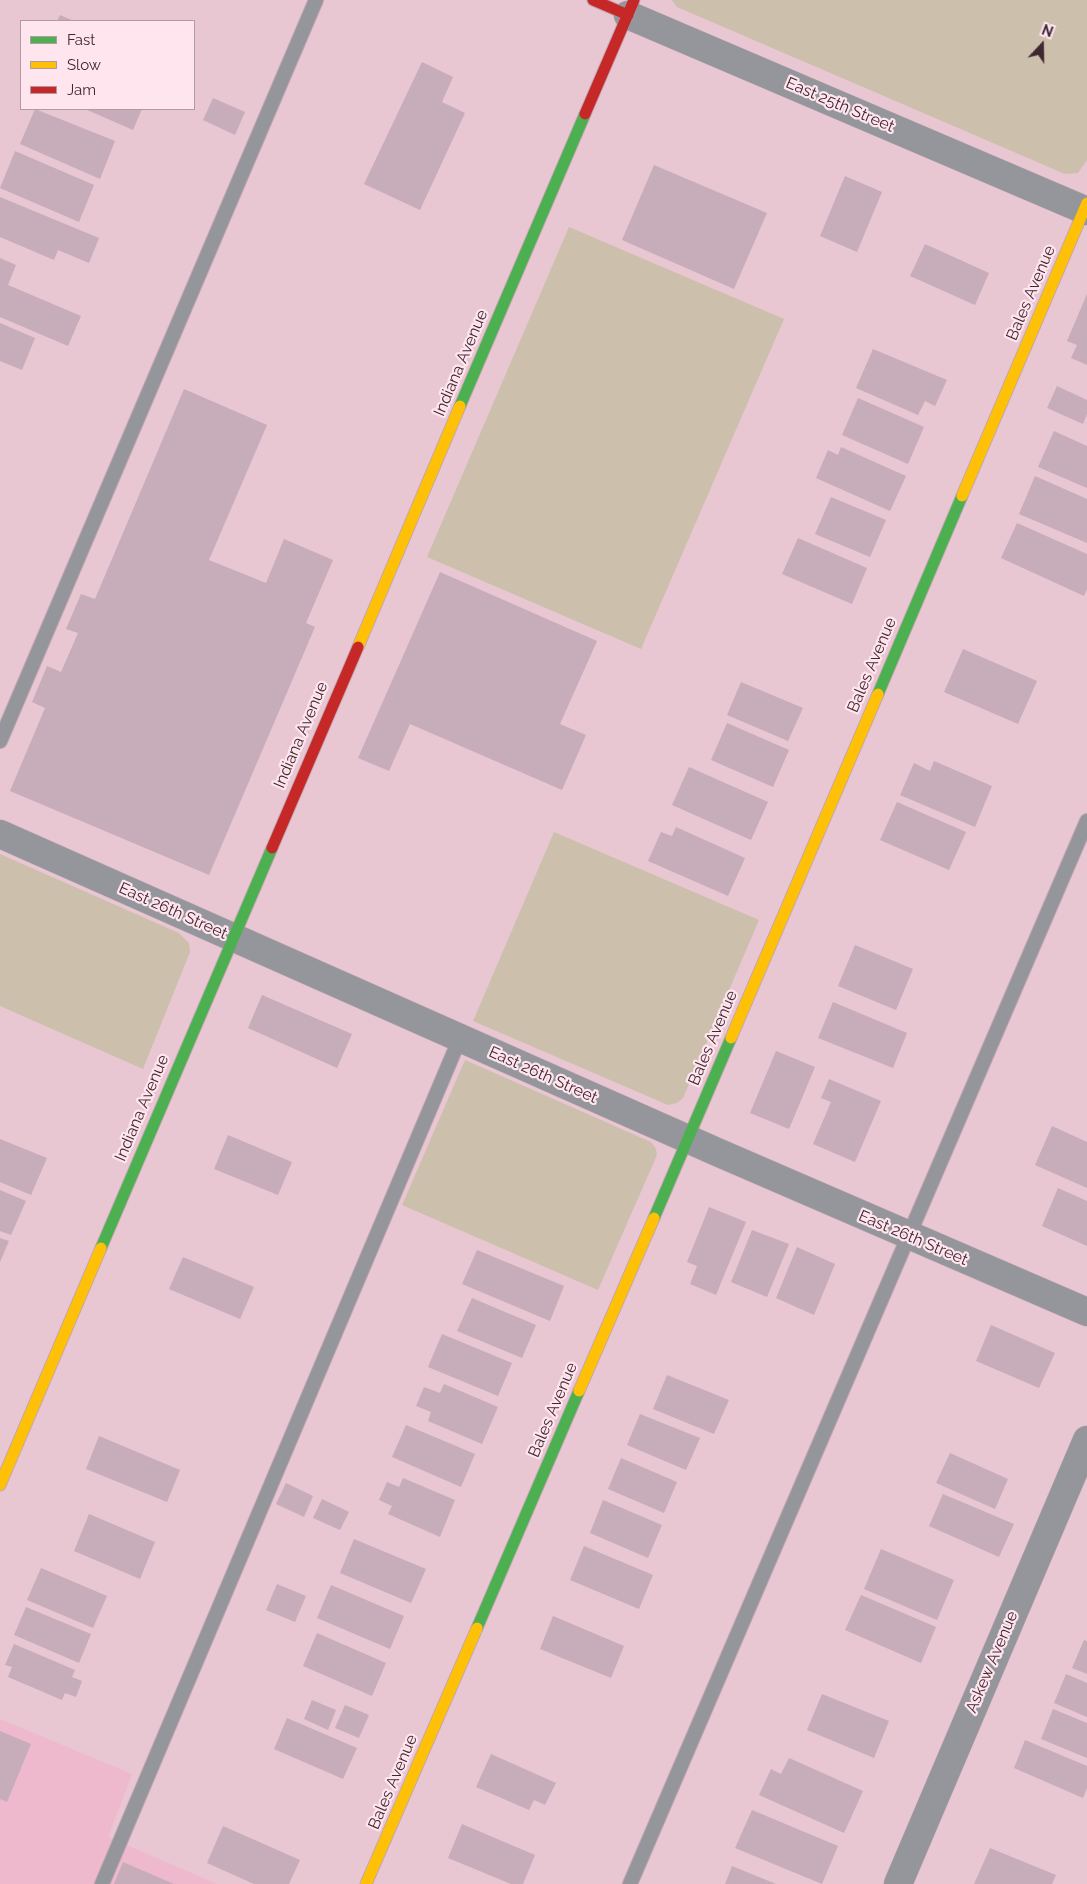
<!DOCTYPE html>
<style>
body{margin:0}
#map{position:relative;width:1087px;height:1884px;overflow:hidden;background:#e8c6d2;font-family:Raleway,sans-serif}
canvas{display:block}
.legend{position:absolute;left:20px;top:20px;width:175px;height:90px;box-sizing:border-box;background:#ffe5ee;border:1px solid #b399a3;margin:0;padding:6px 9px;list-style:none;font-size:15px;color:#402832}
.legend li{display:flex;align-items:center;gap:10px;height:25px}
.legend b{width:25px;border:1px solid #b399a3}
.north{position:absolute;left:1017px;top:20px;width:50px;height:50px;-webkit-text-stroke:4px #ffe5ee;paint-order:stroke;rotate:21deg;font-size:14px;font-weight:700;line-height:20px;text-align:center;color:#402832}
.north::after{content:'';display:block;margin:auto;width:18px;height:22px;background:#402832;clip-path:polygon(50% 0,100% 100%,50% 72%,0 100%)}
</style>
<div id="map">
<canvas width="1087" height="1884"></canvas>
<ul class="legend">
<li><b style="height:6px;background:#4caf50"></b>Fast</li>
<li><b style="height:6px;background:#ffc107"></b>Slow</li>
<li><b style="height:6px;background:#c62828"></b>Jam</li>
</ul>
<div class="north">N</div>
</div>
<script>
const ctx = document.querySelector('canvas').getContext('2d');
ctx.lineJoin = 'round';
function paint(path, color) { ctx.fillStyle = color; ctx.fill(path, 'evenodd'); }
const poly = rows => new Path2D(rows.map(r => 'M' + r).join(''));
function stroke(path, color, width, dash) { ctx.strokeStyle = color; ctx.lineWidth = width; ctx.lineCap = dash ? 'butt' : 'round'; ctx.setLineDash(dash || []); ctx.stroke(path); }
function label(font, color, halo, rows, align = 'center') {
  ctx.font = font + ' Raleway,sans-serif'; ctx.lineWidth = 4.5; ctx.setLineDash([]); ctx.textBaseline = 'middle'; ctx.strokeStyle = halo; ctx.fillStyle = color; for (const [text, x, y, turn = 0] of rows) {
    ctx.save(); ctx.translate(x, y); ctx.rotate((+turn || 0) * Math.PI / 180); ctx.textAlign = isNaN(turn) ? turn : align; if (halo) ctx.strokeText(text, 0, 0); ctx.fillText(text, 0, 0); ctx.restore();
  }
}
const built = poly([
 [0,1719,132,1774,108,1837,217,1884,0,1884]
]);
const green = poly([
 [672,0,1087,0,1087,160,1078,173,1065,174,677,7],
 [569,227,784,319,641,649,427,557],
 [554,832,759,920,683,1098,677,1103,668,1105,473,1021],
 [0,854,179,933,189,943,190,952,143,1069,0,1006],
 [465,1060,651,1142,656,1149,657,1155,598,1290,402,1205]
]);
const building = poly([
 [60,15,74,21,57,21],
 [422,62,453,77,442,102,465,113,420,210,364,184],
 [213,98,245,112,235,135,203,120],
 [35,109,115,141,100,179,20,144],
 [85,109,142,109,133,130],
 [15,151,94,185,79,222,0,188],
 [654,165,767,213,734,289,622,240],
 [845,176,882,192,857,252,820,236],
 [0,197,99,238,89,263,58,250,54,260,0,237],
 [925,244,989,273,975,305,910,276],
 [0,258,16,265,8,285,81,316,68,346,0,317],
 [1087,294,1087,365,1071,358,1077,345,1067,341],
 [0,323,35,338,22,370,0,361],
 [873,349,947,380,935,406,925,401,918,415,856,388],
 [1057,386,1087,400,1087,414,1083,424,1047,408],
 [184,389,267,425,209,560,266,583,284,539,333,560,306,623,315,627,209,875,10,791,45,708,32,702,47,666,61,672,78,633,66,629,81,594,95,599],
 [858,398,924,427,908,464,842,435],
 [1054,431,1087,446,1087,488,1038,467],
 [841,447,906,476,890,511,816,478,828,450,838,455],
 [1035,476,1087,499,1087,543,1019,514],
 [831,497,886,520,870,557,815,534],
 [1017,523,1087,554,1087,589,1084,596,1001,558],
 [798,538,867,568,852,604,782,574],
 [440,572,597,641,560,724,586,735,562,790,410,724,389,771,358,758],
 [963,649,1037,681,1018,724,944,692],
 [741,682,803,708,788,741,727,715],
 [727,723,789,750,773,787,711,760],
 [934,761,992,786,975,827,900,795,914,763,930,771],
 [689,767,768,802,751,840,672,805],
 [897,802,966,832,949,870,880,840],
 [676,827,745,858,728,896,648,861,661,832,672,836],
 [855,945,913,969,896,1010,838,986],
 [262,995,352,1034,337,1068,248,1028],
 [833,1002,907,1033,893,1068,818,1038],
 [776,1051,815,1067,789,1129,750,1113],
 [829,1079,881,1101,855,1162,813,1144,831,1102,821,1098],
 [1052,1126,1087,1142,1087,1188,1035,1165],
 [228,1135,292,1162,278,1195,214,1169],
 [0,1139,47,1158,31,1195,0,1182],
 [1058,1188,1087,1201,1087,1246,1042,1226],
 [0,1190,26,1201,11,1235,0,1231],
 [709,1207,746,1222,716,1295,690,1284,697,1266,687,1262],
 [752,1230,789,1244,767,1297,731,1282],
 [0,1238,9,1241,0,1262],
 [797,1247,835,1264,814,1315,776,1298],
 [477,1250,564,1286,550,1321,462,1284],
 [183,1257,254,1287,240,1319,169,1289],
 [472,1298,536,1325,522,1358,457,1331],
 [991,1325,1055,1353,1039,1388,976,1361],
 [442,1334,512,1363,498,1396,428,1367],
 [667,1375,729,1400,714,1434,653,1409],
 [444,1384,498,1407,482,1444,428,1421,431,1412,416,1406,424,1387,440,1393],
 [640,1414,700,1438,686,1470,627,1445],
 [406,1425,475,1454,461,1487,392,1457],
 [99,1436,180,1470,167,1502,86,1469],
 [950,1453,1008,1479,995,1509,936,1483],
 [621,1458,677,1482,664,1513,608,1489],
 [403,1478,455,1500,440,1537,388,1514,392,1506,379,1500,387,1482,399,1487],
 [286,1483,313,1496,304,1517,276,1504],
 [943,1494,1014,1524,999,1557,929,1526],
 [322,1499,349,1512,340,1530,313,1518],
 [603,1500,662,1525,648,1558,590,1533],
 [89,1514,155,1542,140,1579,74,1551],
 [354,1539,426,1569,411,1603,340,1573],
 [584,1546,653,1575,639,1609,570,1580],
 [881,1549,954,1580,937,1620,864,1589],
 [41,1568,107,1596,93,1628,27,1600],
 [277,1584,306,1596,295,1622,266,1610],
 [331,1585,404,1616,390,1649,317,1618],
 [861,1595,936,1627,921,1663,845,1630],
 [26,1607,91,1634,79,1663,14,1635],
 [553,1616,624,1646,611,1678,540,1649],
 [317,1633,386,1663,372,1696,303,1666],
 [1084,1640,1087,1641,1087,1674,1072,1668],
 [14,1644,75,1670,72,1677,82,1681,76,1697,65,1693,62,1700,8,1677,12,1667,5,1665],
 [1066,1674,1087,1683,1087,1717,1054,1703],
 [822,1694,889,1721,874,1758,807,1730],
 [312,1700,336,1710,328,1730,304,1719],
 [345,1705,369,1715,359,1738,335,1728],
 [1053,1709,1087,1723,1087,1758,1041,1739],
 [287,1718,357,1748,343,1779,274,1749],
 [0,1731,31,1744,7,1802,0,1799],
 [1025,1740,1087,1766,1087,1788,1083,1798,1014,1768],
 [491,1754,556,1783,545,1805,534,1800,529,1810,476,1787],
 [789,1758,863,1791,844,1833,759,1795,771,1769,781,1774],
 [752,1810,838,1846,822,1884,735,1848],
 [462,1824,535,1855,523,1884,511,1884,448,1858],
 [223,1826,300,1860,289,1884,254,1884,207,1863],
 [990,1848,1056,1875,1052,1884,974,1884],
 [123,1862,174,1884,114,1884],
 [732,1866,776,1884,725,1884]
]);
const lane = poly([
 [0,741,316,0],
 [102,1884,460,1038],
 [630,1884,1087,821]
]);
const street = poly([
 [628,15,1087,211],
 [0,834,717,1152,1087,1312],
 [898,1884,1087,1440]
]);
const fast = poly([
 [460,406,585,114],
 [878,694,962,496],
 [654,1218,731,1038],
 [101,1248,272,848],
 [477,1628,579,1391]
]);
const slow = poly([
 [962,496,1087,203],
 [358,647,460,406],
 [731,1038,878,694],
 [579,1391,654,1218],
 [0,1485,101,1248],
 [366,1884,477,1628]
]);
const jam = poly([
 [593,0,628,15],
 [585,114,634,0],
 [272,848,358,647]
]);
const streetNames = [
 ["East 25th Street",840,105,23],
 ["Bales Avenue",1031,293,-67],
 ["Indiana Avenue",461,363,-67],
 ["Bales Avenue",872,665,-67],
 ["Indiana Avenue",301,735,-67],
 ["East 26th Street",173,911,24],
 ["Bales Avenue",713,1038,-67],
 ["East 26th Street",543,1075,24],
 ["Indiana Avenue",142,1108,-67],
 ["East 26th Street",913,1238,23],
 ["Bales Avenue",553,1410,-67],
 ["Askew Avenue",992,1662,-67],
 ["Bales Avenue",393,1782,-67]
];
paint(built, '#eeb9cd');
paint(green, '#ccc0ad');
paint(building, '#c7acba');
stroke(lane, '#c1a6b0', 16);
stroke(street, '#c1a6b0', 29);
stroke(fast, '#c1a6b0', 13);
stroke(slow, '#c1a6b0', 13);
stroke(jam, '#c1a6b0', 13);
stroke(lane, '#94969c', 14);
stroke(street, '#94969c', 28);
stroke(fast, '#4caf50', 11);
stroke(slow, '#ffc107', 11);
stroke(jam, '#c62828', 11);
label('16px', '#402832', '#ffe5ee', streetNames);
</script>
